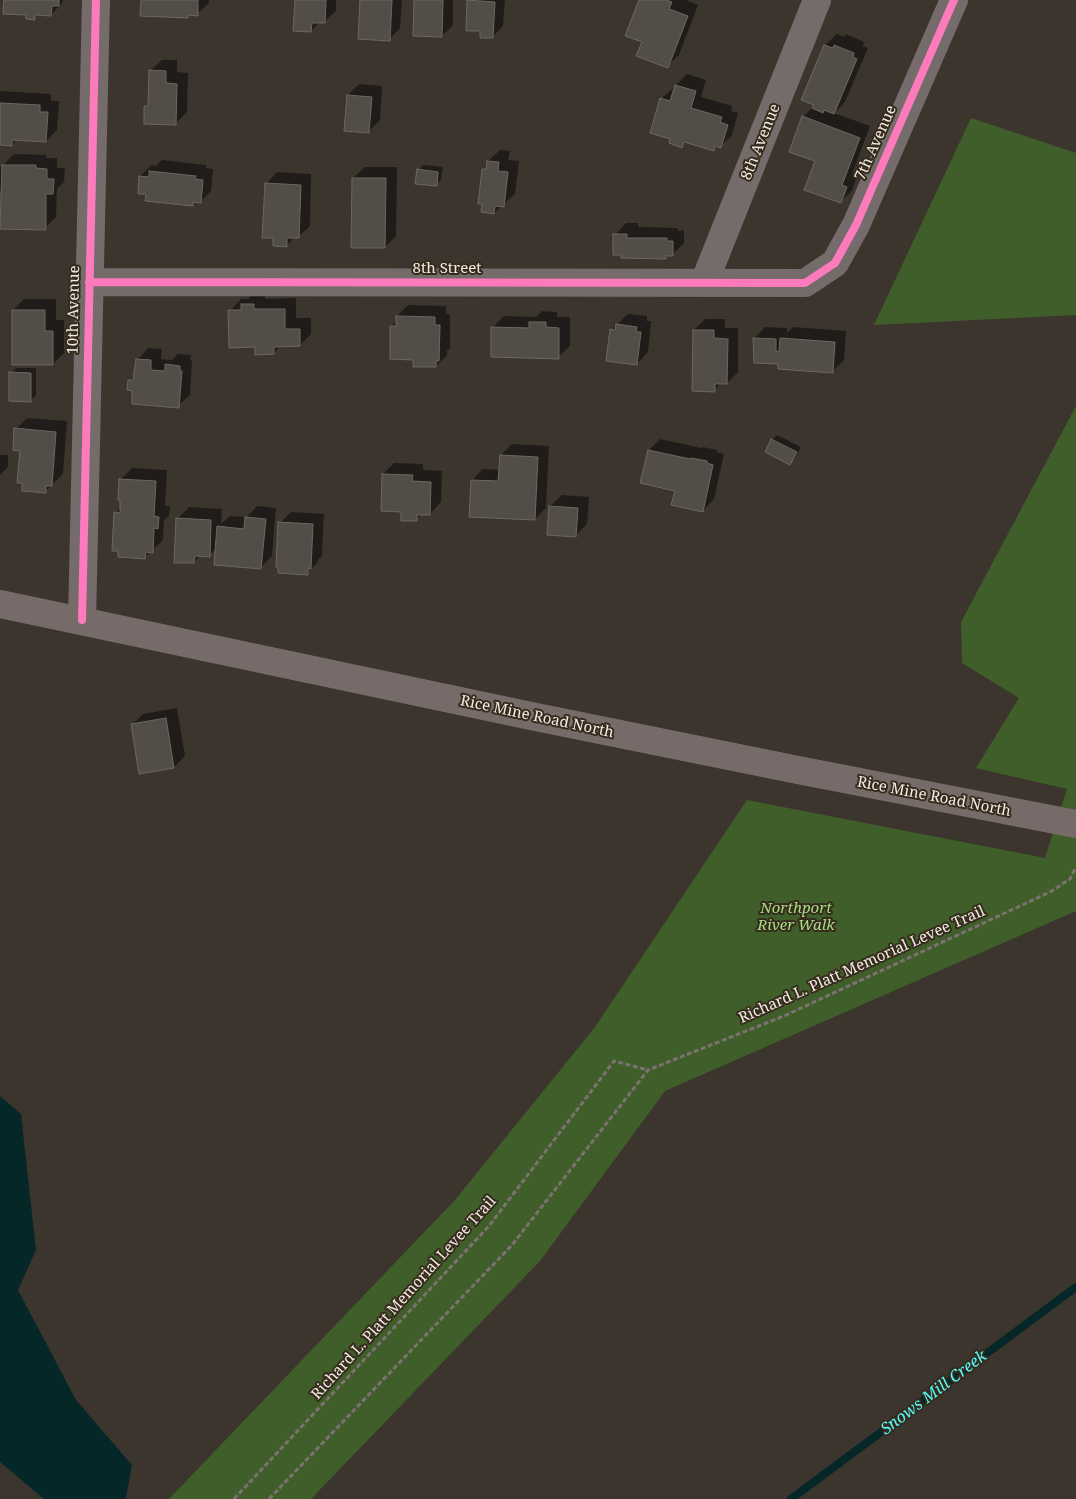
<!DOCTYPE html>
<style>
body{margin:0}
canvas{display:block;background:#3b352e}
</style>
<canvas width="1076" height="1499"></canvas>
<script>
const ctx = document.querySelector('canvas').getContext('2d');
ctx.lineJoin = 'round';
function paint(path, color) { ctx.fillStyle = color; ctx.fill(path, 'evenodd'); }
const poly = rows => new Path2D(rows.map(r => 'M' + r).join(''));
function stroke(path, color, width, dash) { ctx.strokeStyle = color; ctx.lineWidth = width; ctx.lineCap = dash ? 'butt' : 'round'; ctx.setLineDash(dash || []); ctx.stroke(path); }
function label(font, color, halo, rows, align = 'center') {
  ctx.font = font + ' "Noto Serif",serif'; ctx.lineWidth = 4; ctx.setLineDash([]); ctx.textBaseline = 'middle'; ctx.strokeStyle = halo; ctx.fillStyle = color; for (const [text, x, y, turn = 0] of rows) {
    ctx.save(); ctx.translate(x, y); ctx.rotate((+turn || 0) * Math.PI / 180); ctx.textAlign = isNaN(turn) ? turn : align; if (halo) ctx.strokeText(text, 0, 0); ctx.fillText(text, 0, 0); ctx.restore();
  }
}
const green = poly([
 [971,118,1076,153,1076,315,874,325],
 [1076,406,1076,911,665,1091,540,1261,311,1499,169,1499,455,1200,595,1027,747,800,1045,858,1067,789,976,768,1019,698,962,663,961,622]
]);
const water = poly([
 [0,1096,21,1114,36,1250,18,1290,76,1400,132,1465,126,1498,123,1499,44,1499,0,1462]
]);
const shadow = poly([
 [5,0,63,0,62,3,51,15,39,14,34,19],
 [142,0,209,0,209,3,197,14,190,14,187,16],
 [296,0,336,0,336,11,324,22,320,22,311,31],
 [362,0,402,0,400,28,389,40],
 [415,0,453,0,453,25,442,36],
 [469,0,505,0,503,26,492,37,481,30,467,30],
 [640,0,686,0,698,5,679,55,667,66,643,41],
 [837,34,844,37,846,34,864,42,863,46,868,48,845,102,834,113,870,126,852,174,857,176,852,191,840,202,816,161,803,117,816,104,803,99,825,45],
 [162,60,177,60,177,72,188,73,187,112,175,124,146,106,149,103,150,71],
 [687,74,706,80,701,97,732,106,731,111,738,113,732,135,721,146,718,145,713,150,687,142,682,146,672,138,661,99,673,88,675,88,676,85],
 [359,84,382,86,380,120,369,131,348,95],
 [0,91,51,94,51,101,59,101,57,130,46,141,17,139,12,145,0,144],
 [500,150,510,151,508,160,519,161,515,194,494,213,483,169,488,165,488,161],
 [14,154,46,155,46,158,57,158,57,168,65,168,64,182,57,189,56,217,45,228,2,190,0,192,0,167,3,167,3,165],
 [162,160,206,165,206,168,213,169,211,191,200,202,196,201,192,205,147,193,140,176,152,165,156,166],
 [423,165,443,167,441,179,436,185,418,170],
 [365,167,397,167,396,236,385,247,353,178],
 [277,172,311,174,310,226,298,237,295,237,287,245,266,184],
 [626,223,638,223,638,227,678,228,678,231,684,230,684,243,673,254,669,255,666,257,615,235],
 [254,293,265,293,265,299,296,298,296,318,311,318,311,334,300,345,281,345,274,353,256,346,230,311,241,299,248,299],
 [24,299,56,299,56,320,64,320,64,353,53,364,13,310],
 [408,305,446,306,446,314,450,314,450,348,447,351,447,355,436,366,414,359,391,326,397,321,397,316],
 [542,311,557,312,557,317,570,317,570,346,558,357,492,328,504,316,536,317],
 [628,314,647,316,647,321,651,321,648,352,637,364,611,330],
 [705,319,725,319,725,328,738,328,738,372,727,383,722,383,714,390,694,330],
 [765,327,787,328,787,333,793,327,846,331,844,360,832,372,779,363,754,339],
 [148,348,162,349,161,359,172,360,178,354,191,355,190,360,192,360,190,395,178,406,134,389,129,381,135,375,137,360],
 [16,368,36,368,36,395,30,401,10,373],
 [27,418,67,421,63,474,45,492,21,450,16,429],
 [777,435,801,447,795,458,790,463,772,440],
 [660,439,702,448,703,447,717,450,717,452,724,454,714,499,703,511,676,490,642,482,649,450],
 [512,444,549,446,546,508,535,519,472,480,483,469,500,470,501,455],
 [0,455,8,455,8,467,0,475],
 [394,463,423,464,423,470,442,471,441,502,430,514,423,513,416,520,402,511,383,474],
 [132,468,167,470,165,506,170,506,169,516,164,520,163,540,145,557,116,513,121,507,120,480],
 [562,495,589,497,587,524,575,536,550,506],
 [257,506,276,508,272,556,261,567,217,548,209,555,201,555,194,562,177,519,189,507,222,509,221,524,230,516,247,517],
 [291,512,324,514,322,556,318,560,318,562,307,573,280,523],
 [177,708,185,756,174,767,132,725,143,714]
]);
const stream = poly([
 [791,1499,1076,1287]
]);
const building = poly([
 [4,0,59,0,59,6,52,6,51,16,35,15,35,20,26,19,26,15,3,14,4,0],
 [141,0,198,0,198,16,188,15,188,18,140,16,141,0],
 [295,0,326,0,325,23,312,23,311,32,293,31,295,0],
 [360,0,392,0,390,41,358,39,360,0],
 [414,0,443,0,442,37,413,36,414,0],
 [467,0,495,2,493,38,480,38,480,31,466,31,467,0],
 [639,0,666,0,672,2,669,9,688,16,668,68,636,56,642,42,625,36,639,0],
 [824,45,833,48,834,45,854,53,853,57,857,59,834,114,824,110,823,113,812,108,814,105,801,100,824,45],
 [149,70,166,71,166,83,177,84,176,125,144,124,144,106,148,106,149,70],
 [675,85,696,91,691,108,722,117,720,122,728,125,721,148,715,146,714,151,684,142,682,148,669,143,670,139,650,133,660,98,670,101,675,85],
 [347,95,372,97,369,133,344,131,347,95],
 [0,103,40,105,40,112,48,112,46,142,12,140,12,146,0,145,0,103],
 [802,116,860,138,842,185,847,187,841,203,804,190,815,161,789,152,802,116],
 [487,161,499,162,498,171,508,172,504,207,495,206,494,214,481,212,482,204,478,204,482,169,486,169,487,161],
 [2,165,36,165,36,168,47,169,47,179,54,179,53,194,46,194,46,230,0,229,2,165],
 [417,169,438,172,437,186,415,184,417,169],
 [149,171,196,176,195,179,203,180,201,203,193,202,193,206,145,201,146,194,138,194,139,176,149,177,149,171],
 [352,178,386,178,385,248,351,248,352,178],
 [265,183,301,185,299,238,287,238,287,247,273,246,273,238,262,238,265,183],
 [613,234,627,234,627,238,667,238,667,241,673,241,673,256,666,256,666,259,621,258,621,255,613,255,613,234],
 [241,304,254,304,254,309,285,309,285,329,300,329,300,346,274,347,274,354,255,355,255,347,229,348,228,310,241,310,241,304],
 [12,310,45,310,45,331,53,331,53,365,12,365,12,310],
 [396,316,435,317,435,325,440,325,439,361,436,361,436,367,413,367,413,360,390,359,390,326,396,326,396,316],
 [529,322,546,322,546,327,559,328,559,359,491,357,491,327,529,328,529,322],
 [616,324,637,327,636,332,641,332,637,365,606,361,610,329,615,330,616,324],
 [693,330,714,330,714,338,728,339,727,384,715,384,715,392,692,391,693,330],
 [753,338,776,339,776,351,779,352,780,338,835,342,833,373,778,369,778,364,754,363,753,338],
 [136,359,151,360,151,370,165,371,165,364,180,366,180,371,182,371,179,408,132,404,132,391,127,390,128,380,133,380,136,359],
 [9,372,31,373,31,402,9,401,9,372],
 [14,428,56,432,52,486,46,486,46,493,22,491,22,483,17,483,20,451,13,450,14,428],
 [771,439,797,452,790,465,765,452,771,439],
 [648,450,690,459,691,458,707,461,707,463,713,465,703,512,671,505,675,491,640,483,648,450],
 [500,455,538,457,535,520,469,517,471,480,498,481,500,455],
 [382,474,413,475,412,481,431,482,430,515,417,515,417,521,401,521,401,512,381,511,382,474],
 [119,479,156,481,154,516,159,517,158,529,154,528,153,553,146,552,145,559,118,557,118,551,112,551,114,512,120,513,120,500,118,500,119,479],
 [549,506,578,508,576,537,547,535,549,506],
 [245,517,266,519,261,569,214,565,217,526,244,529,245,517],
 [176,518,211,520,210,557,195,556,194,563,174,563,176,518],
 [278,522,313,524,311,569,308,569,308,575,278,573,278,567,276,567,278,522],
 [166,718,174,768,139,774,131,724,166,718]
]);
const path = poly([
 [234,1499,489,1226,614,1061,648,1070],
 [269,1499,512,1245,648,1070,784,1016,1050,892,1070,879,1076,867]
]);
const minor = poly([
 [89,282,805,283,835,263,856,225,954,0],
 [704,283,817,0],
 [82,620,96,0]
]);
const major = poly([
 [0,604,531,716,798,770,1076,824]
]);
const cycleway = poly([
 [89,282,805,283,835,263,856,225,954,0],
 [82,620,96,0]
]);
const streetNames = [
 ["8th Avenue",761,142,-68],
 ["7th Avenue",876,143,-66],
 ["8th Street",447,269],
 ["10th Avenue",74,310,-89],
 ["Rice Mine Road North",537,717,12],
 ["Rice Mine Road North",934,797,11],
 ["Richard L. Platt Memorial Levee Trail",862,965,-24],
 ["Richard L. Platt Memorial Levee Trail",404,1298,-48]
];
const parkNames = [
 ["Northport",796,909],
 ["River Walk",796,926]
];
const waterNames = [
 ["Snows Mill Creek",934,1393,-37]
];
paint(green, '#405e29');
paint(water, '#052727');
paint(shadow, '#0007');
stroke(stream, '#052727', 8);
paint(building, '#534d47');
stroke(building, '#6c6761', 1);
stroke(path, '#7b7271', 3, [5, 2.5]);
stroke(minor, '#766b6b', 28);
stroke(major, '#776b6a', 28);
stroke(cycleway, '#fd7abc', 8);
label('15px', '#f3ece3', '#362c1e', streetNames);
label('italic 15px', '#a6de82', '#362c1e', parkNames);
label('italic 16px', '#56fdfe', '#362c1e', waterNames);
</script>
